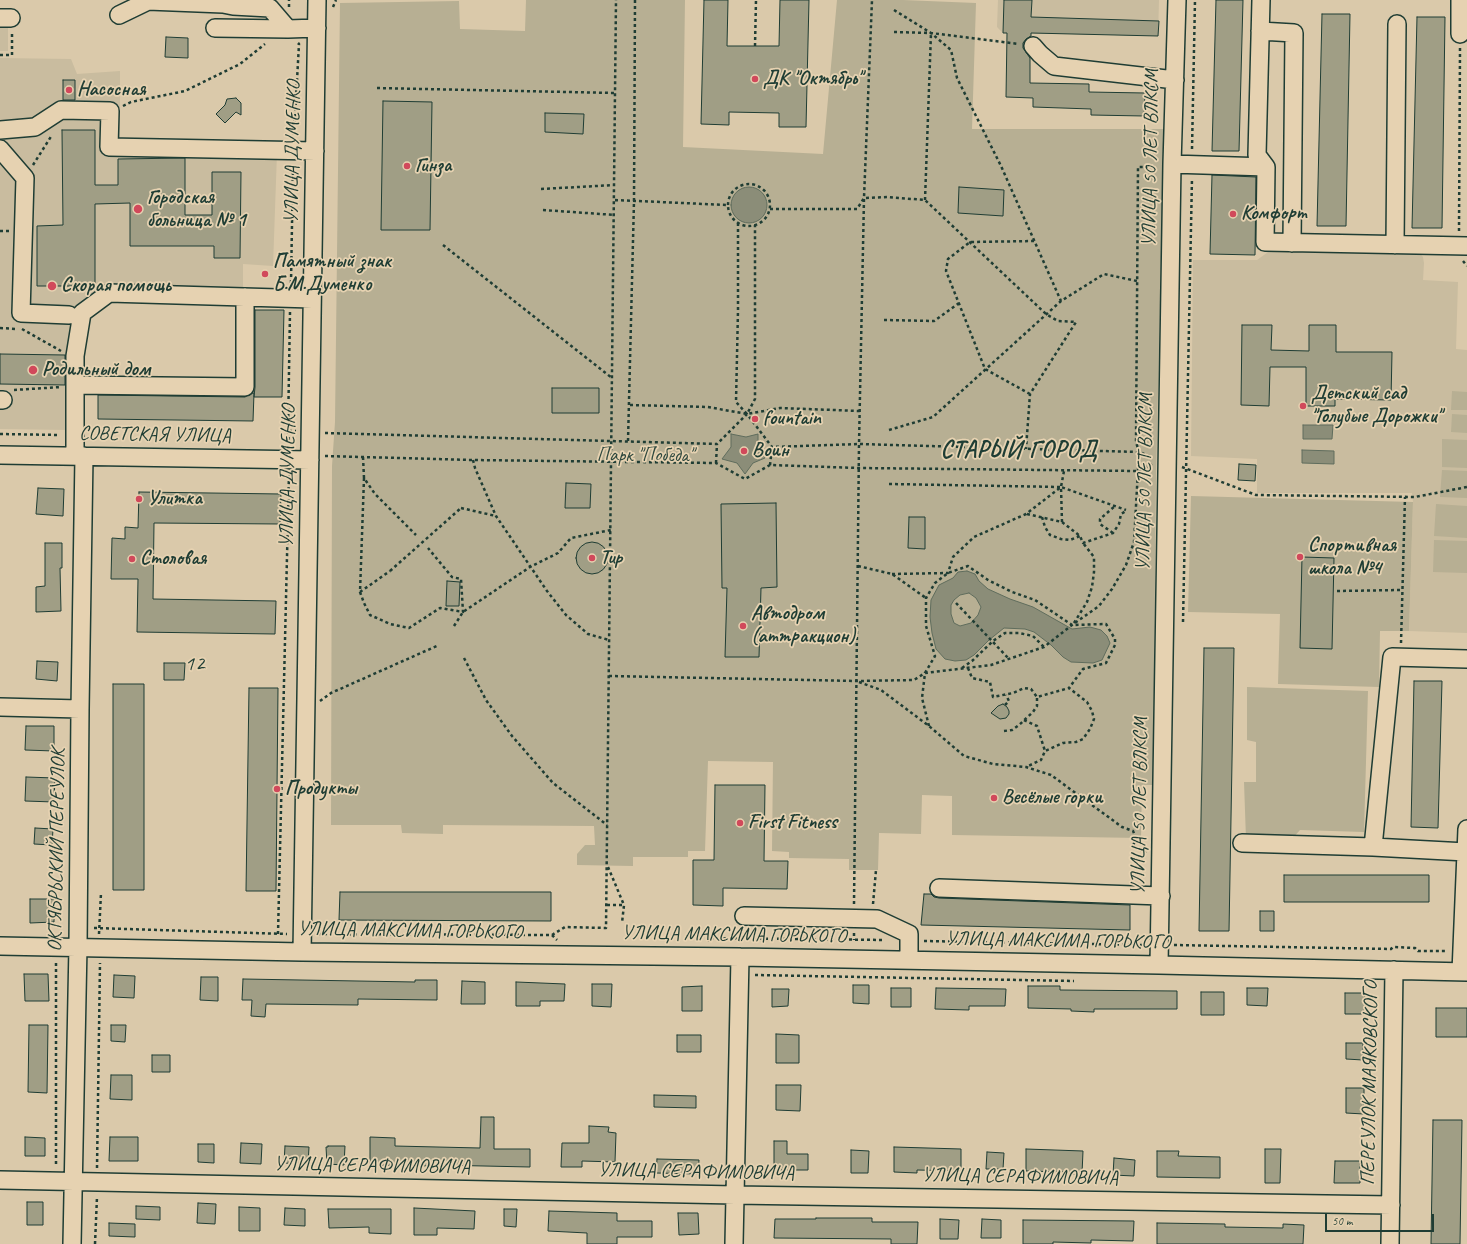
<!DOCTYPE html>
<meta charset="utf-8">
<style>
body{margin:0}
#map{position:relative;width:1467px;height:1244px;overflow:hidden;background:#dac9aa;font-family:Caveat,sans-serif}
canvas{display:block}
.scale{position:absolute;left:1325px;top:1214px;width:109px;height:18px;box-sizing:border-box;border:2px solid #1f3d34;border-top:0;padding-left:5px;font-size:12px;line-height:14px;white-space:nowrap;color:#1f3d34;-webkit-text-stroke:3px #e6d2b1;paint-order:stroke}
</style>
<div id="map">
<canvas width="1467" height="1244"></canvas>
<div class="scale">50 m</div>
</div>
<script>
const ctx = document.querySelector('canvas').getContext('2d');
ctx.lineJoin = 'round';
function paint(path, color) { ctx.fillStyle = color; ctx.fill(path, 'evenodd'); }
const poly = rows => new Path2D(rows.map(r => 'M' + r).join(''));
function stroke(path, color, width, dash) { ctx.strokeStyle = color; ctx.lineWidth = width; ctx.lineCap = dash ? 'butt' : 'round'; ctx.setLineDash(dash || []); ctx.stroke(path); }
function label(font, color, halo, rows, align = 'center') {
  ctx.font = font + ' Caveat,sans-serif'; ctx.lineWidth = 3.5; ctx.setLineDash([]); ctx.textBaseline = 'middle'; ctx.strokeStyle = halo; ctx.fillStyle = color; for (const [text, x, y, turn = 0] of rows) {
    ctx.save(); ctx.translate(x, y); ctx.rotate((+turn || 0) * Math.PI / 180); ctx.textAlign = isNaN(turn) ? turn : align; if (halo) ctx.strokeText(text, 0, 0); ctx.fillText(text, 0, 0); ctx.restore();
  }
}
const built = poly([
 [998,0,1159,0,1158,36,1003,33,997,27],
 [0,27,8,27,8,51,0,51],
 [0,58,71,59,77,74,120,71,120,152,277,153,273,266,243,264,243,291,103,285,75,308,68,344,68,430,0,429],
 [1275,247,1419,252,1423,257,1424,263,1423,280,1458,282,1456,349,1467,350,1467,633,1409,631,1413,502,1412,493,1257,493,1257,459,1191,456,1193,260,1257,260]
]);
const green = poly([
 [526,0,685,0,683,147,823,154,837,0,903,0,976,3,972,129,1164,129,1156,479,1153,785,1142,785,1141,838,952,835,952,796,922,795,921,834,879,833,878,870,849,870,849,859,789,858,789,852,772,851,773,762,708,761,705,851,688,851,688,857,633,857,633,866,577,865,577,854,585,845,595,845,594,826,443,825,443,834,402,833,401,825,331,825,332,466,335,422,340,3,459,1,460,29,525,31],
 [1452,391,1467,392,1467,410,1451,410],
 [1452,414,1467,415,1467,433,1451,432],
 [1442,439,1467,440,1467,468,1442,467],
 [1442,470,1467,471,1467,498,1440,497],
 [1191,496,1413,502,1409,631,1380,631,1379,687,1278,684,1280,614,1188,612],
 [1436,504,1467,506,1467,538,1434,536],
 [1434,540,1467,541,1467,573,1433,572],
 [1247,687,1368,691,1364,832,1300,830,1291,840,1246,839,1244,782,1256,782,1256,742,1247,740]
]);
const water = poly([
 '731 205a18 18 0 1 1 36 0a18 18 0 1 1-36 0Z',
 [1303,425,1333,425,1332,439,1303,439,1303,425],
 [731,434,746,437,758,434,758,446,765,458,753,463,745,474,737,463,722,459,731,447,731,434],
 [1302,450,1334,451,1334,464,1302,463,1302,450],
 [967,571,975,574,979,581,988,589,1010,599,1033,607,1072,629,1090,627,1101,630,1107,636,1110,643,1102,660,1093,663,1071,662,1063,657,1051,645,1034,632,1025,629,1004,628,989,640,974,655,966,660,955,661,945,659,936,649,932,633,930,617,931,600,939,585,953,578,958,572,967,571],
 [969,593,976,598,981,607,978,615,971,623,960,626,954,623,951,614,951,605,954,600,960,595,969,593]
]);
const building = poly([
 [704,0,728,0,727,46,779,46,780,0,809,0,806,127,779,127,779,113,729,112,729,125,701,124,704,0],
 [1004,0,1032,0,1031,17,1159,21,1158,36,1031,33,1031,36,1026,39,1023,43,1023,48,1030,58,1030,83,1089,84,1089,92,1145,93,1144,116,1091,115,1091,109,1033,107,1033,98,1006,97,1007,33,1003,33,1004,0],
 [1216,0,1243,0,1239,151,1212,151,1216,0],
 [1322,14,1350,14,1346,226,1317,226,1322,14],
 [1417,17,1445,17,1442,228,1412,228,1417,17],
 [166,37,188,38,188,58,165,57,166,37],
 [63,80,75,80,75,100,63,100,63,80],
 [236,98,241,103,241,115,236,112,225,123,216,114,225,105,227,99,236,98],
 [383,101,432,102,430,230,381,230,383,101],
 [545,113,584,114,583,134,545,132,545,113],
 [62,130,95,130,95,185,118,185,118,159,185,158,185,215,212,215,212,172,241,172,240,258,214,258,214,246,130,246,130,203,95,204,95,286,37,286,37,226,63,225,62,130],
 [1212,175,1256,177,1255,255,1210,254,1212,175],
 [959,187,1004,190,1003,216,958,213,959,187],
 [255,310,284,310,282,397,254,397,255,387,255,310],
 [1242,325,1272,325,1271,350,1309,351,1309,325,1336,325,1336,352,1392,352,1391,400,1335,399,1335,406,1306,406,1306,367,1270,367,1269,406,1241,405,1242,325],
 [0,354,65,355,65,385,0,384,0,354],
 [552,388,599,388,599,413,552,413,552,388],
 [252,393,254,393,253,421,98,419,98,395,245,397,252,393],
 [1239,464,1256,465,1255,481,1238,480,1239,464],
 [566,483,591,484,590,508,565,508,566,483],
 [38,488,64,489,63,516,36,514,38,488],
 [139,492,281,494,280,524,154,523,153,599,276,601,275,634,137,632,138,579,111,579,112,538,125,539,125,527,138,528,139,492],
 [776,503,777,587,761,588,759,657,725,657,727,588,722,588,721,504,776,503],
 [909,517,925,517,925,549,908,548,909,517],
 '576 558a16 16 0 1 1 32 0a16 16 0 1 1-32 0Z',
 [45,543,62,543,62,568,60,568,61,611,36,612,36,587,45,586,45,543],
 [1302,557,1334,558,1332,649,1300,648,1302,557],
 [447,581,460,582,459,606,446,606,447,581],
 [1204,648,1234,648,1229,931,1199,931,1204,648],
 [37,661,58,662,57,681,36,679,37,661],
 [164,663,185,663,184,680,164,680,164,663],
 [1414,681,1442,681,1438,828,1411,827,1414,681],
 [113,684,144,684,144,890,113,890,113,684],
 [249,688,278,688,276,891,246,891,249,688],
 [1003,704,1007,707,1009,711,1009,714,1006,718,1000,719,991,713,998,706,1003,704],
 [26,726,54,726,54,751,25,750,26,726],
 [26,777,55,778,54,802,25,801,26,777],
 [715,785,765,785,764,861,788,861,787,889,723,888,723,906,693,905,693,860,714,860,715,785],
 [35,828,53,829,52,845,34,844,35,828],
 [1284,875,1429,875,1429,902,1284,902,1284,875],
 [340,892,551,892,551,921,339,920,340,892],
 [924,894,931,894,934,897,939,898,1130,905,1130,930,921,925,924,894],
 [30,899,54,899,54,922,30,923,30,899],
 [1260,911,1274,911,1274,931,1260,931,1260,911],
 [24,974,48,974,49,1001,25,1001,24,974],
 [114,975,135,976,134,998,113,997,114,975],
 [201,977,218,977,218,1001,200,1000,201,977],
 [243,979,415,982,415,980,437,980,437,1000,358,999,358,1005,266,1004,265,1017,251,1016,252,1000,242,1000,243,979],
 [462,981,485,982,485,1004,461,1004,462,981],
 [516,982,565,984,564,1001,540,1001,540,1006,516,1006,516,982],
 [592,984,612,984,611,1007,592,1006,592,984],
 [853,985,869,985,869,1004,853,1003,853,985],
 [702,986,702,1011,682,1011,682,987,702,986],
 [1028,986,1060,986,1060,990,1177,991,1177,1009,1094,1009,1094,1012,1071,1011,1071,1009,1028,1008,1028,986],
 [891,988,911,988,911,1007,891,1007,891,988],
 [936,988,1006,989,1005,1006,969,1006,969,1010,935,1009,936,988],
 [1247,988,1268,988,1267,1006,1247,1005,1247,988],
 [772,989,789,989,788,1006,772,1007,772,989],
 [1201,992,1224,992,1224,1015,1201,1015,1201,992],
 [1345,993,1365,993,1364,1014,1345,1014,1345,993],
 [1436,1008,1467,1008,1467,1037,1436,1037,1436,1008],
 [29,1025,48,1025,47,1093,28,1092,29,1025],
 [111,1025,126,1025,125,1042,111,1041,111,1025],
 [776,1034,799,1035,799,1063,776,1063,776,1034],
 [677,1035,701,1035,701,1052,677,1052,677,1035],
 [1346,1043,1363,1043,1363,1060,1346,1059,1346,1043],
 [152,1055,170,1055,170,1072,152,1072,152,1055],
 [111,1075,132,1075,132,1100,110,1099,111,1075],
 [776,1085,801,1085,800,1111,776,1110,776,1085],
 [1346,1088,1364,1088,1364,1114,1346,1113,1346,1088],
 [654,1095,696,1096,696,1108,654,1107,654,1095],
 [481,1117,494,1117,494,1149,530,1149,530,1167,438,1165,437,1166,370,1165,370,1137,395,1138,395,1146,480,1148,481,1117],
 [1433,1120,1462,1120,1460,1244,1431,1244,1433,1120],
 [589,1126,609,1127,608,1132,616,1133,615,1162,582,1161,582,1167,561,1167,562,1143,589,1143,589,1126],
 [25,1137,45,1138,45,1156,25,1156,25,1137],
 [110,1137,138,1137,138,1161,109,1161,110,1137],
 [774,1141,787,1141,787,1154,808,1154,808,1170,774,1170,774,1141],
 [241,1143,262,1144,261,1164,240,1163,241,1143],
 [198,1144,214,1144,214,1163,198,1162,198,1144],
 [285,1146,309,1147,308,1164,284,1163,285,1146],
 [328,1146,345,1146,344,1165,327,1164,326,1147,328,1147,328,1146],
 [894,1147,961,1149,961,1171,917,1170,917,1173,894,1172,894,1147],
 [1026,1149,1083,1151,1082,1174,1067,1174,1067,1172,1026,1171,1026,1149],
 [1265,1149,1281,1149,1280,1183,1265,1183,1265,1149],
 [851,1150,869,1151,868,1173,851,1173,851,1150],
 [1157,1151,1179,1151,1178,1156,1220,1157,1220,1178,1157,1177,1157,1151],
 [987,1152,1004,1153,1003,1169,986,1169,987,1152],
 [1114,1158,1135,1160,1134,1176,1113,1175,1114,1158],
 [657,1159,699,1160,698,1174,656,1173,657,1159],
 [1335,1161,1360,1161,1360,1183,1334,1183,1335,1161],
 [27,1202,43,1202,43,1225,27,1225,27,1202],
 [198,1203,216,1204,215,1224,197,1223,198,1203],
 [136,1206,160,1207,160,1220,136,1219,136,1206],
 [239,1207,260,1208,260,1231,239,1231,239,1207],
 [285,1208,305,1209,305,1226,284,1225,285,1208],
 [414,1208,475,1211,474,1229,437,1228,437,1235,414,1235,414,1208],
 [328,1209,391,1209,391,1234,369,1233,369,1227,329,1228,328,1209],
 [504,1209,517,1209,516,1227,504,1226,504,1209],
 [549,1211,617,1213,617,1221,652,1221,652,1237,617,1237,617,1244,587,1244,587,1233,548,1231,549,1211],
 [678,1213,698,1213,699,1234,679,1235,678,1213],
 [816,1218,872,1218,872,1222,918,1222,917,1244,891,1244,891,1239,774,1238,775,1219,816,1219,816,1218],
 [940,1219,959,1220,958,1239,940,1239,940,1219],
 [982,1219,1001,1220,1001,1238,981,1238,982,1219],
 [1023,1220,1134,1221,1133,1241,1091,1240,1091,1243,1053,1242,1053,1244,1023,1244,1023,1220],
 [109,1223,135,1224,135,1237,109,1236,109,1223],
 [1157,1223,1225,1224,1225,1227,1283,1228,1283,1224,1304,1225,1303,1244,1157,1244,1157,1223]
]);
const path = poly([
 [289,7,289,0],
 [333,7,336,0],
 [894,10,931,33,951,50,957,78,1001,166,1061,301],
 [894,32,931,33,1019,44],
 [755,46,756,0],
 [0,55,12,55,12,33],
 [377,88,616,93],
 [123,106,131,102,185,91,240,64,265,44],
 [294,135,299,44,298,43],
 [1192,149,1195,0],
 [33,165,52,135],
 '728 205a21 21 0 1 1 42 0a21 21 0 1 1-42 0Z',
 [541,189,615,185],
 [615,200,727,205],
 [925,200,931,33],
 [770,209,857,209,864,198,887,197,925,200,1046,314,1058,321,1076,322,1030,394,1026,449],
 [543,210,615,215],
 [738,223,738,310,736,402,747,414,755,399,755,225],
 [0,231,9,231],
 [1459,231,1460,48],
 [443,245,612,378],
 [1463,261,1467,266],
 [291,283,293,166],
 [290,312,288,431,296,431],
 [884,320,934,321,959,303],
 [0,328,17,329],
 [22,329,61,351],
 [14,390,61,387],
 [1030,394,985,369,946,271,948,259,970,242,1036,241],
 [630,405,708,407,747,414,780,408,860,411],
 [889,430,933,417,1061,301,1104,274,1137,281],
 [288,431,289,444],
 [325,433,717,444,747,414,772,447,859,444,1139,452,1152,457],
 [0,434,59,435],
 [628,441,634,201,635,0],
 [325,456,473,460,716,463,745,479,770,465,859,468,1138,471,1152,464],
 [363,457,364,478,375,494,416,535],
 [473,460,475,468,496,516,547,591,566,615,588,634,609,640],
 [716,463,717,444],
 [770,465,772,447],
 [1182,467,1256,495,1415,497,1467,487],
 [364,478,360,592,390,571],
 [889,484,1061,487],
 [461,508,496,516],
 [1027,514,1062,522,1080,536,1083,543,1113,533,1119,524,1121,514,1126,511],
 [1042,517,1045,527,1050,535,1061,539,1070,540,1080,536],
 [1062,522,1061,487,1064,471],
 [1113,533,1100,524,1100,519,1115,506],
 [858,566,892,574,926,598],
 [892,574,948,573,953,557,974,537,1026,514,1061,487,1126,510],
 [1337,591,1402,590],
 [360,592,364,603,370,615,390,624,409,628,440,608,463,612,461,579,452,577,428,548],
 [956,603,1009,659],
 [1183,622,1192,178],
 [1074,623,1087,602,1092,587,1094,572,1094,557,1083,543],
 [454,626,463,612,530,567,558,553,571,538,611,530],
 [1401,643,1405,497],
 [464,658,486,700,512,736,553,783,607,825],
 [962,668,972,661,993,641,1005,633,1019,633,1033,636,1044,647],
 [968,668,972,678,990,682,993,697,1013,693,1024,688,1031,689,1037,697],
 [609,676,857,681,914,680,925,673,991,665,1044,647,1072,625,1099,606,1112,589,1126,565,1134,542,1139,452,1136,442,1138,167,1157,167],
 [859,682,881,690,929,726,964,756,993,764,1026,767,1051,775,1122,827,1133,831,1136,838,1133,846,1146,853],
 [320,701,331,693,439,645],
 [1005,705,1009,701,1006,695],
 [1024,720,1037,726,1045,751],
 [929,726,922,698,925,673,935,656,926,626,926,598,935,583,948,573,968,566,988,580,1012,592,1035,600,1072,625,1106,624,1115,639,1115,645,1106,663,1083,669,1069,688,1087,702,1092,711,1094,719,1090,729,1083,739,1076,742,1063,743,1045,751,1041,760,1026,767],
 [1004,731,1012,730,1019,725,1033,712,1037,706,1037,697,1069,688],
 [608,867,624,905,622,923],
 [854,904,859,444,864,198,872,0],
 [873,904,876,870],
 [607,905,624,905],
 [94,928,287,934],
 [854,933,854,940],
 [99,934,101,893],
 [278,934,289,473],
 [318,934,552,935,557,940],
 [552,935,565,927,606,928,616,0],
 [924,941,1145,945],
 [709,942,709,938,885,940],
 [1174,945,1391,949,1393,947,1415,948,1418,951,1447,951],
 [56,963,56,1166],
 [755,975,1074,981],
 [97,1168,100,963],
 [95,1244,97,1197]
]);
const minor = poly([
 [148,0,148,1,223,4,233,6,270,8,288,29,317,28],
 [1261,0,1257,155,1266,167,1265,242,1467,246],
 [119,15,148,1],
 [0,18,11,18],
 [215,28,288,29],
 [1260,31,1294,33,1292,243],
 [1460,34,1460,0],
 [1033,46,1040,54,1054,66,1175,80],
 [0,130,35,127,61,110,110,111,109,147,315,151],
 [0,149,25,178,21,313,69,315],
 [1172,164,1266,167],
 [1395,245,1397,24],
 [75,385,245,387,245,297],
 [0,400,3,400],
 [0,455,310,460],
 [75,456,75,356,82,313,109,293,312,299],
 [0,707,80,709],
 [1242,843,1373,847],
 [1466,852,1373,847,1392,657,1467,659],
 [939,888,1161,896],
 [744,916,877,919,909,934,909,960],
 [0,946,302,952,740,957,1159,965,1467,972],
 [302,952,317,0],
 [1159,965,1172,164,1177,0],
 [1461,972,1467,829],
 [0,1180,735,1195,1391,1205],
 [72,1244,78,946,80,709,84,456],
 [734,1244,740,957],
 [1390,1244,1394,970]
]);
const pathBridge = poly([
 [390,571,461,508]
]);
const markers = [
 [755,79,4,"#d1495b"],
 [69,90,4,"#d1495b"],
 [407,166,4,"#d1495b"],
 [138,209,5,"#d1495b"],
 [1233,214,4,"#d1495b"],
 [265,274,4,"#d1495b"],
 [52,286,5,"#d1495b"],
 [33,370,5,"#d1495b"],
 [1303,406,4,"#d1495b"],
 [755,419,4,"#d1495b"],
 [744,451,4,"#d1495b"],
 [139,499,4,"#d1495b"],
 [1300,557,4,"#d1495b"],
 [592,558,4,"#d1495b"],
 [132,559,4,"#d1495b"],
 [743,626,4,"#d1495b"],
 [277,789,4,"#d1495b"],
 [994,798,4,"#d1495b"],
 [740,823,4,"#d1495b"]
];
const poiNames = [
 ["ДК \"Октябрь\"",763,79],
 ["Насосная",77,90],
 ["Гинза",415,166],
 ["Городская",147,198],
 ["больница № 1",147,221],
 ["Комфорт",1241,214],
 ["Памятный знак",273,262],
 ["Б.М.Думенко",273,285],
 ["Скорая помощь",61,286],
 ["Родильный дом",42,370],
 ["Детский сад",1311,394],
 ["\"Голубые Дорожки\"",1311,417],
 ["fountain",763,419],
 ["Воин",752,451],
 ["Улитка",147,499],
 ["Спортивная",1308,546],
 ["школа №4",1308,569],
 ["Тир",600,558],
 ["Столовая",140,559],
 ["Автодром",751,614],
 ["(аттракцион)",751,637],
 ["Продукты",285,789],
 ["Весёлые горки",1002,798],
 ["First Fitness",748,823]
];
const streetNames = [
 ["УЛИЦА ДУМЕНКО",293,152,-89],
 ["УЛИЦА 50 ЛЕТ ВЛКСМ",1151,158,-89],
 ["СОВЕТСКАЯ УЛИЦА",155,435,1],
 ["УЛИЦА ДУМЕНКО",288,476,-89],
 ["УЛИЦА 50 ЛЕТ ВЛКСМ",1145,482,-89],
 ["УЛИЦА 50 ЛЕТ ВЛКСМ",1140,806,-89],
 ["ОКТЯБРЬСКИЙ ПЕРЕУЛОК",57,850,-89],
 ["УЛИЦА МАКСИМА ГОРЬКОГО",410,931,1],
 ["УЛИЦА МАКСИМА ГОРЬКОГО",734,935,1],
 ["УЛИЦА МАКСИМА ГОРЬКОГО",1058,941,1],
 ["ПЕРЕУЛОК МАЯКОВСКОГО",1370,1083,-89],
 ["УЛИЦА СЕРАФИМОВИЧА",372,1166,1],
 ["УЛИЦА СЕРАФИМОВИЧА",696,1172,1],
 ["УЛИЦА СЕРАФИМОВИЧА",1020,1177,1]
];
const parkNames = [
 ["Парк \"Победа\"",645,456]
];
const neighbourhoodNames = [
 ["12",195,664]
];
const districtNames = [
 ["СТАРЫЙ ГОРОД",1019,451]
];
paint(built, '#c9bc9f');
paint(green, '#b7af93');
paint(water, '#8b8d78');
stroke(water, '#606d5d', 1);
paint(building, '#a09e85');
stroke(building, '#1f3d34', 1);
stroke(minor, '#1f3d34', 20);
stroke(path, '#1f3d34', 2.5, [3, 3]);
stroke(minor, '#e6d2b1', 17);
stroke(pathBridge, '#1f3d34', 2.5, [3, 3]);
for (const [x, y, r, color] of markers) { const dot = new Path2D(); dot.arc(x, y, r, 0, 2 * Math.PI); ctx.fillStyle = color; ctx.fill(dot); stroke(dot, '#e6d2b1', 1.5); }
label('bold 20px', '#1f3d34', '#e6d2b1', poiNames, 'left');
label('20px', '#1f3d34', '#e6d2b1', streetNames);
label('20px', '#2e483e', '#e6d2b1', parkNames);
ctx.letterSpacing = '1px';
label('21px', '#1f3d34', '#e6d2b1', neighbourhoodNames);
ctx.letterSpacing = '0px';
ctx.letterSpacing = '1px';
label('bold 24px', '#1f3d34', '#e6d2b1', districtNames);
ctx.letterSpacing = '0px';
</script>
